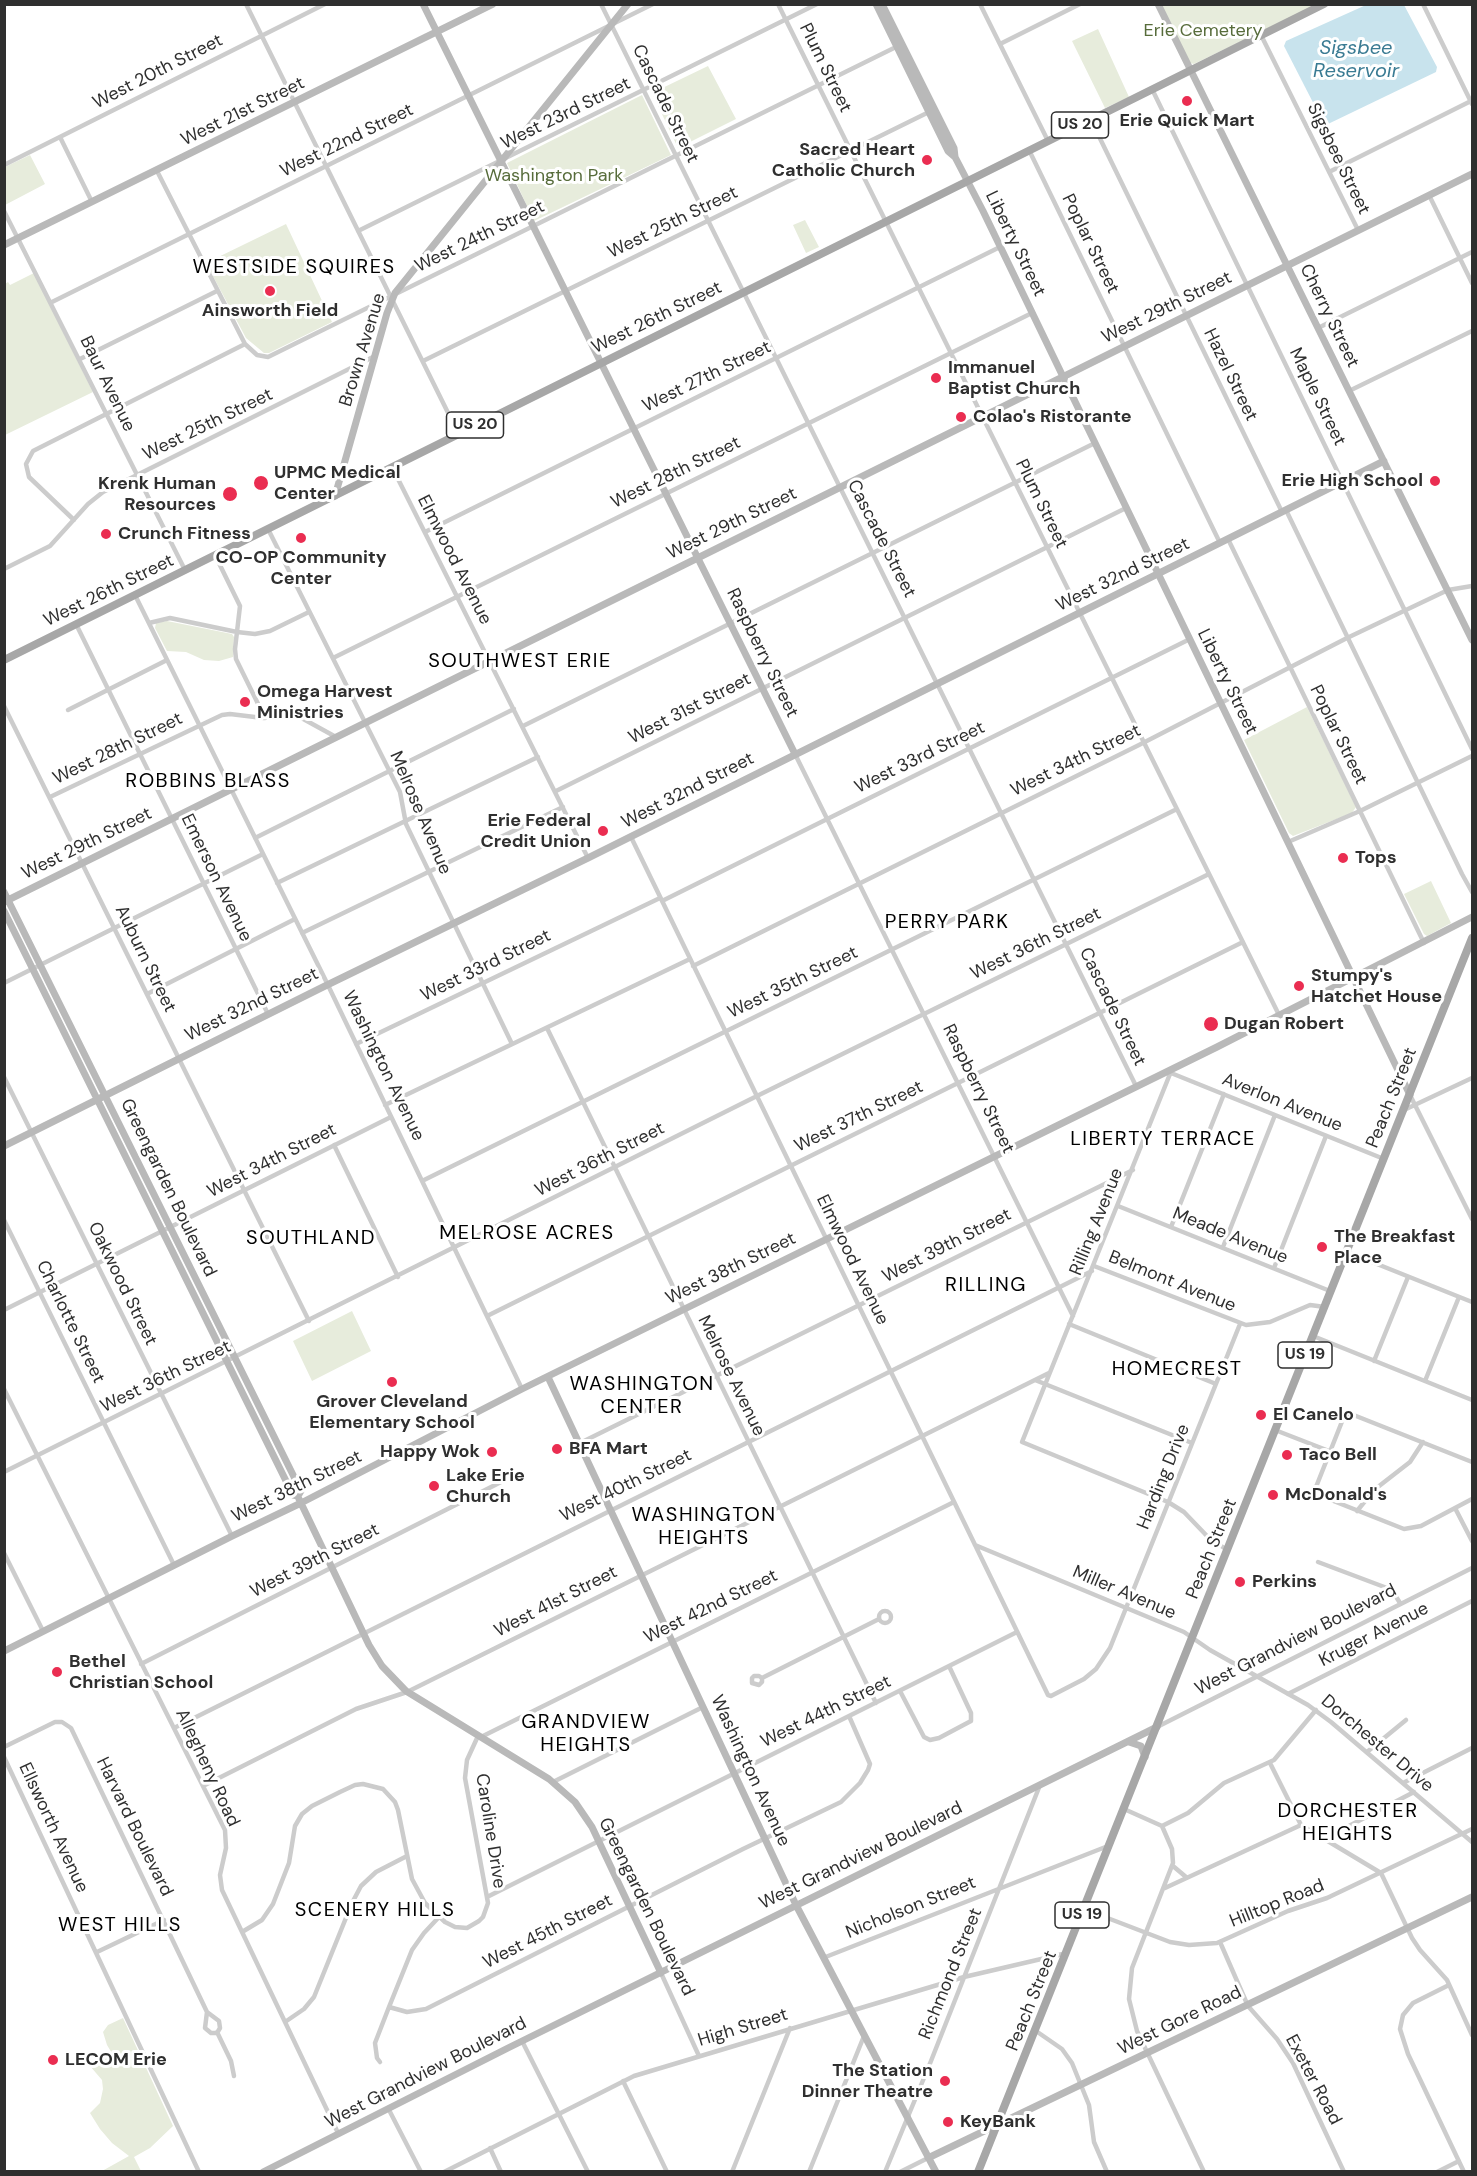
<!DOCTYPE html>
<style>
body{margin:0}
#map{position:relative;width:1477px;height:2176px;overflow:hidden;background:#fff;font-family:"DM Sans",sans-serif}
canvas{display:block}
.frame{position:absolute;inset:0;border:6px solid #2f2f2f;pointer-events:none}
</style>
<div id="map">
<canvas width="1477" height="2176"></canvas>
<div class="frame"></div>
</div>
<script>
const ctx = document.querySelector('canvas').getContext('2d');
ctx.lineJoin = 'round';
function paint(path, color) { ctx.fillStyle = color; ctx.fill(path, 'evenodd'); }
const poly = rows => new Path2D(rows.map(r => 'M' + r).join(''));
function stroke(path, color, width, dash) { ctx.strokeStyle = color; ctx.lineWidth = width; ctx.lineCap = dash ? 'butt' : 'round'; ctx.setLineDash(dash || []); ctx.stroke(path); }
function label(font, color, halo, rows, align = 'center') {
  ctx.font = font + ' "DM Sans",sans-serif'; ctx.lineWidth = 6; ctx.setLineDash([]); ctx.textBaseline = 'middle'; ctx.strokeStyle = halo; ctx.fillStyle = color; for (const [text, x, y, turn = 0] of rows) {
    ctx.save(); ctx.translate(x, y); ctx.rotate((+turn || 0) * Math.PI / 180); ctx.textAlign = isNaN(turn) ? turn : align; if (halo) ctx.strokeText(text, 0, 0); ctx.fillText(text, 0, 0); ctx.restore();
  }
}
const green = poly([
 [1161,5,1316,5,1194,64,1190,63],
 [1098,29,1129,97,1105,108,1072,41],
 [708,66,736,119,678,148,652,93],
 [642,95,671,155,534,221,507,163],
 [30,155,45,184,5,205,5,167],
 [805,220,819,247,806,253,793,225],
 [286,224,332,322,269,353,264,353,246,338,206,263],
 [34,273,93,392,5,435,5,284,8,282,10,285],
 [167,621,232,634,234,637,233,657,219,661,204,660,186,652,167,651,155,628,156,623],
 [1307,707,1356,807,1352,813,1293,836,1289,833,1244,740],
 [1431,881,1451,923,1427,936,1424,934,1404,894],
 [352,1311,371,1351,312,1381,293,1341],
 [123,2018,173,2126,150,2148,134,2157,141,2171,102,2171,129,2156,112,2143,100,2129,90,2113,100,2103,103,2089,102,2080,90,2066,113,2055,107,2045,103,2032,108,2025]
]);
const water = poly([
 [1366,5,1404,5,1437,67,1436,72,1328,124,1323,122,1284,46,1286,41]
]);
const street = poly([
 [246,4,458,433],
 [601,4,1136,1086],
 [778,4,1279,1015],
 [980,4,1048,141],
 [1423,4,1472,104],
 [1261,35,1358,230],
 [1000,44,1080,4],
 [1152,89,1472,749],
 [1091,120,1282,512],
 [60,137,92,202],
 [1029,150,1220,543],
 [4,165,325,4],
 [157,171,245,344,257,355,268,357,898,46],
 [1329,172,1471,101],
 [1429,195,1472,283],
 [4,211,185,570],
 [358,231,817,4],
 [52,302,653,4],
 [1318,328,1472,252],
 [80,359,217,291],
 [423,361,929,112],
 [1349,391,1472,331],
 [392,467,588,858],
 [1286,510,1462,874,1472,892],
 [74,520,29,477,26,464,33,451,245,344],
 [268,529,400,792,406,824,512,1044],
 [425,532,1000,247],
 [1228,539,1424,943],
 [215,555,240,606,235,649,236,659,265,718],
 [4,569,50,546,88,504,103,492,373,357],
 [135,595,325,979,522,1389],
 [149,623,170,618,237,632,255,634,270,631,309,612],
 [76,624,268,1014],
 [333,658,1032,313],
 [4,706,309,1321],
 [68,710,167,660],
 [523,726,1095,443],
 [795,754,1073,1316],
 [556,791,1126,508],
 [50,797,222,715,230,714,263,718,296,715,336,737],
 [631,837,1048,1695,1051,1696,1084,1679,1096,1669,1110,1648,1240,1324],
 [255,838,514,709],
 [1288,842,1360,811,1472,756],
 [277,883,538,757],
 [662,901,1190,639],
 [302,933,563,807],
 [693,966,1139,745,1347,638,1448,590,1472,586],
 [4,983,263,854],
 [147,994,295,919],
 [547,1028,876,1703],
 [356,1044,660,898],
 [1172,1069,1022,1442,1168,1502,1184,1512,1207,1536,1227,1550],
 [1171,1073,1384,1159],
 [4,1077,232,1536],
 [1410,1095,1472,1219],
 [385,1105,690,959],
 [1404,1110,1472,1078],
 [334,1145,398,1277],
 [422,1181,1177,809],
 [1118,1206,1330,1291],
 [4,1220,174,1565],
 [1171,1227,1224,1094],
 [1223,1247,1275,1115],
 [1347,1252,1472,1302],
 [1094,1266,1246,1325,1270,1322,1310,1305,1325,1307],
 [1274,1268,1326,1136],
 [4,1310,391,1117],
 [487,1316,1243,942],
 [1069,1324,1216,1384],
 [1313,1336,1472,1400],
 [1374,1361,1408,1277],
 [1035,1380,1192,1443],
 [1425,1381,1459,1297],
 [4,1389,225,1830,226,1848,220,1875,222,1890,338,2133],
 [1275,1430,1329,1451],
 [580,1443,1133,1170],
 [1472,1462,1351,1414,1343,1419,1316,1487,1319,1494,1326,1498,1404,1529,1421,1526,1472,1499],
 [4,1472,761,1094,1209,874],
 [1455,1508,1472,1541],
 [1357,1511,1374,1490,1410,1462,1423,1442],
 [975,1545,1184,1632,1210,1650,1308,1705,1331,1722,1472,1842],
 [4,1553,43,1631],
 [1318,1562,1387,1588,1395,1595,1400,1603],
 '879 1617a6 6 0 1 1 12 0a6 6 0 1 1-12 0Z',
 [141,1664,501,1482],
 [762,1678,759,1676,754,1676,752,1678,752,1683,759,1685,762,1682,762,1678,879,1619],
 [900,1691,924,1737,930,1740,939,1738,971,1721,971,1713,949,1666],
 [1288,1694,1472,1601],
 [1157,1727,1472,1568],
 [174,1728,1092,1271],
 [481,1737,954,1502],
 [4,1747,55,1722,62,1722,71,1728,207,2012,219,2021,220,2028,217,2033,211,2033,205,2028,207,2012],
 [1367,1752,1406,1720],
 [4,1757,199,2172],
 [1270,1763,1301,1825,1381,1873,1412,1938,1420,1950,1447,1980,1472,2035],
 [553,1782,703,1707],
 [1403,1783,1472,1748],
 [203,1786,356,1709,407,1692,1049,1373],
 [1124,1809,1162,1826,1188,1813,1224,1783,1274,1760,1316,1710],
 [1162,1826,1172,1849,1173,1863,1132,1968,1129,1999,1137,2031,1204,2172],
 [1324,1839,1414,1792],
 [1173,1866,1186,1877],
 [1165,1888,1301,1825],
 [487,1897,1017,1632],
 [1084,1909,1170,1942,1189,1945,1217,1943,1288,1911,1327,1898,1472,1829],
 [242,1932,262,1920,273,1904,289,1863,295,1826,302,1814,312,1806,340,1792,355,1785,363,1784,383,1789,395,1802,398,1810,412,1879,425,1903,445,1922,455,1927,467,1928,479,1921,483,1917,488,1903,465,1778,467,1760,478,1736],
 [1220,1942,1248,2006,1277,2039,1293,2063,1344,2172],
 [97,1952,164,1920],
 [823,1958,1108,1846],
 [661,1973,699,2056],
 [1449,1985,1413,2003,1403,2015,1400,2029,1408,2054,1464,2172],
 [389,2007,407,2012,426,2009,743,1849,841,1802,860,1783,868,1770,870,1764,849,1716],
 [285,2022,304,2009,314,1997,352,1903,361,1886,376,1872,407,1856],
 [1036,2031,1062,2049,1072,2063,1089,2105,1094,2142,1107,2172],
 [217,2032,231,2061,234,2076],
 [522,2041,588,2172],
 [380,2062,377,2058,375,2043,389,2007,412,1950,424,1933,439,1917],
 [623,2081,667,2172],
 [388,2108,421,2172],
 [490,2148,501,2172],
 [444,2172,634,2076,964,1977,1067,1953],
 [732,2172,790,2028],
 [809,2172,864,2036],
 [885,2172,931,2061,1040,1785],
 [900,2172,928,2158],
 [1437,2172,1459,2161]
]);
const secondary = poly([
 [423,4,795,754],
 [876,4,948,151,955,157,983,211,1410,1095],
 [882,4,954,148,955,157],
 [1158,4,1472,640],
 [4,245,493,4],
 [335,496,387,313,395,293,628,4],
 [4,892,301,1491,298,1496],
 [4,902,1472,174],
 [4,911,293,1495,298,1496],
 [4,1146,323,987,588,858,1384,461],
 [548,1377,796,1905,936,2172],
 [299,1499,369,1645,382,1666,406,1691,549,1779,575,1802,592,1827,661,1973],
 [4,1651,232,1536,301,1503,522,1389,1217,1047,1472,917],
 [1129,1742,1141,1746,1145,1757],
 [928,2158,1472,1897],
 [263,2172,508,2048,1157,1727]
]);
const primary = poly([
 [4,660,1324,4],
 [978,2172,1472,938]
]);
const markers = [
 [1187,101,6,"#ea2d51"],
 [927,160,6,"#ea2d51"],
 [270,291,6,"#ea2d51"],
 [936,378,6,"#ea2d51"],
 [961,417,6,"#ea2d51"],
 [1435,481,6,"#ea2d51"],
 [261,483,8,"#ea2d51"],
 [230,494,8,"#ea2d51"],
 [106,534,6,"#ea2d51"],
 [301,538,6,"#ea2d51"],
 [245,702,6,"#ea2d51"],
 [603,831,6,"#ea2d51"],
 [1343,858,6,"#ea2d51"],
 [1299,986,6,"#ea2d51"],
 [1211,1024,8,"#ea2d51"],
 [1322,1247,6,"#ea2d51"],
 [392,1382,6,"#ea2d51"],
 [1261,1415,6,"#ea2d51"],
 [557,1449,6,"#ea2d51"],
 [492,1452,6,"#ea2d51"],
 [1287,1455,6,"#ea2d51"],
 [434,1486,6,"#ea2d51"],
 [1273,1495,6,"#ea2d51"],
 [1240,1582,6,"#ea2d51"],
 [57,1672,6,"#ea2d51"],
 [53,2060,6,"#ea2d51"],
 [945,2081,6,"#ea2d51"],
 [948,2122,6,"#ea2d51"]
];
const shields = [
 [1080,125,57],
 [475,425,57],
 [1305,1355,54],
 [1082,1915,54]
];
const shieldNames = [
 ["US 20",1080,125],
 ["US 20",475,425],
 ["US 19",1305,1355],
 ["US 19",1082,1915]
];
const parkNames = [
 ["Erie Cemetery",1203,31],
 ["Washington Park",554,176]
];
const streetNames = [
 ["Plum Street",825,68,64],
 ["West 20th Street",158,72,-27],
 ["Cascade Street",665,104,64],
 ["West 21st Street",243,112,-26],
 ["West 23rd Street",566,114,-26],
 ["West 22nd Street",347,141,-26],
 ["Sigsbee Street",1338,159,64],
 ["West 25th Street",673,223,-26],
 ["West 24th Street",480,237,-26],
 ["Liberty Street",1015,244,64],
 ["Poplar Street",1090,244,64],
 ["West 29th Street",1167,308,-26],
 ["Cherry Street",1329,316,64],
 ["West 26th Street",657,318,-26],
 ["Brown Avenue",363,350,-73],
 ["Hazel Street",1230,375,64],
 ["West 27th Street",707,377,-26],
 ["Baur Avenue",107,384,64],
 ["Maple Street",1317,397,64],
 ["West 25th Street",208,425,-26],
 ["West 28th Street",676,473,-26],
 ["Plum Street",1041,504,64],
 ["West 29th Street",732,524,-26],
 ["Cascade Street",881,539,63],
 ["Elmwood Avenue",454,560,63],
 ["West 32nd Street",1123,575,-26],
 ["West 26th Street",109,591,-26],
 ["Raspberry Street",762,653,64],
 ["Liberty Street",1227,682,64],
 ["West 31st Street",690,709,-27],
 ["Poplar Street",1338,735,64],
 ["West 28th Street",118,749,-26],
 ["West 33rd Street",920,758,-26],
 ["West 34th Street",1076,761,-26],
 ["West 32nd Street",688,791,-27],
 ["Melrose Avenue",420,813,67],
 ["West 29th Street",87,844,-26],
 ["Emerson Avenue",216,878,64],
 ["West 36th Street",1036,944,-26],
 ["Auburn Street",145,959,64],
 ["West 33rd Street",486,966,-26],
 ["West 35th Street",793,983,-26],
 ["West 32nd Street",252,1005,-26],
 ["Cascade Street",1112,1007,64],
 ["Washington Avenue",383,1066,64],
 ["Raspberry Street",978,1089,64],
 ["Peach Street",1392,1098,-68],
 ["Averlon Avenue",1282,1103,22],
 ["West 37th Street",859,1117,-26],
 ["West 36th Street",600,1160,-27],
 ["West 34th Street",272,1161,-27],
 ["Greengarden Boulevard",168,1188,64],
 ["Rilling Avenue",1097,1222,-68],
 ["Meade Avenue",1230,1236,22],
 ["West 39th Street",947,1246,-27],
 ["Elmwood Avenue",852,1260,64],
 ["West 38th Street",731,1269,-26],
 ["Belmont Avenue",1172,1282,22],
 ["Oakwood Street",122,1284,64],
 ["Charlotte Street",70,1322,64],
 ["Melrose Avenue",731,1376,64],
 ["West 36th Street",166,1377,-26],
 ["Harding Drive",1164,1477,-68],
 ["West 40th Street",626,1486,-26],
 ["West 38th Street",297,1487,-26],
 ["Peach Street",1212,1549,-68],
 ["West 39th Street",315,1561,-27],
 ["Miller Avenue",1124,1593,23],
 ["West 41st Street",556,1602,-27],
 ["West 42nd Street",711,1607,-26],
 ["Kruger Avenue",1374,1635,-27],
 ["West Grandview Boulevard",1296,1640,-27],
 ["West 44th Street",826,1712,-26],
 ["Dorchester Drive",1377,1744,40],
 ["Allegheny Road",207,1768,65],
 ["Washington Avenue",750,1771,65],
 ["Harvard Boulevard",134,1827,64],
 ["Ellsworth Avenue",53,1828,65],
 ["Caroline Drive",490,1831,81],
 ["West Grandview Boulevard",861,1856,-26],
 ["Hilltop Road",1277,1904,-22],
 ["Greengarden Boulevard",646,1907,64],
 ["Nicholson Street",911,1908,-22],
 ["West 45th Street",548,1932,-27],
 ["Richmond Street",951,1974,-68],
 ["Peach Street",1032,2001,-68],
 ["West Gore Road",1180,2021,-26],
 ["High Street",743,2028,-17],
 ["West Grandview Boulevard",426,2073,-27],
 ["Exeter Road",1313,2080,62]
];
const poiNames = [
 ["Erie Quick Mart",1187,121,"center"],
 ["Sacred Heart",915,150,"right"],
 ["Catholic Church",915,171,"right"],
 ["Ainsworth Field",270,311,"center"],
 ["Immanuel",948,368],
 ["Baptist Church",948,389],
 ["Colao's Ristorante",973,417],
 ["UPMC Medical",274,473],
 ["Center",274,494],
 ["Erie High School",1423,481,"right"],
 ["Krenk Human",216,484,"right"],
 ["Resources",216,505,"right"],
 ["Crunch Fitness",118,534],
 ["CO-OP Community",301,558,"center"],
 ["Center",301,579,"center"],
 ["Omega Harvest",257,692],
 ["Ministries",257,713],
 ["Erie Federal",591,821,"right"],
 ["Credit Union",591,842,"right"],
 ["Tops",1355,858],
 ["Stumpy's",1311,976],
 ["Hatchet House",1311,997],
 ["Dugan Robert",1224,1024],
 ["The Breakfast",1334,1237],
 ["Place",1334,1258],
 ["Grover Cleveland",392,1402,"center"],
 ["Elementary School",392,1423,"center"],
 ["El Canelo",1273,1415],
 ["BFA Mart",569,1449],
 ["Happy Wok",480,1452,"right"],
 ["Taco Bell",1299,1455],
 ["Lake Erie",446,1476],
 ["Church",446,1497],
 ["McDonald's",1285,1495],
 ["Perkins",1252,1582],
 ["Bethel",69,1662],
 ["Christian School",69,1683],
 ["LECOM Erie",65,2060],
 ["The Station",933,2071,"right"],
 ["Dinner Theatre",933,2092,"right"],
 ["KeyBank",960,2122]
];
const waterNames = [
 ["Sigsbee",1356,49],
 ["Reservoir",1356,72]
];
const neighbourhoodNames = [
 ["WESTSIDE SQUIRES",294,268],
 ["SOUTHWEST ERIE",520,662],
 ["ROBBINS BLASS",208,782],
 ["PERRY PARK",947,923],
 ["LIBERTY TERRACE",1163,1140],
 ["MELROSE ACRES",527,1234],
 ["SOUTHLAND",311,1239],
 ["RILLING",986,1286],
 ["HOMECREST",1177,1370],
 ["WASHINGTON",642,1385],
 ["CENTER",642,1408],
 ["WASHINGTON",704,1516],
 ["HEIGHTS",704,1539],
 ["GRANDVIEW",586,1723],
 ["HEIGHTS",586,1746],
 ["DORCHESTER",1348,1812],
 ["HEIGHTS",1348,1835],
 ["SCENERY HILLS",375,1911],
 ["WEST HILLS",120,1926]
];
paint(green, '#e7ecdc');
paint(water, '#c8e3ed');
stroke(street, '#ccc', 4.5);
stroke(secondary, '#b9b9b9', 7);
stroke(primary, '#a7a7a7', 8);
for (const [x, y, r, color] of markers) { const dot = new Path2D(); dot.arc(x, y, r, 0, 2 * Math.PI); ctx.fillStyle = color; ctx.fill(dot); stroke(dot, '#fff', 2); }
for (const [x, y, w] of shields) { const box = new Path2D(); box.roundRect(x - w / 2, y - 13, w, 26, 4.5); ctx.fillStyle = '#fff'; ctx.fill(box); stroke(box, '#2f2f2f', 1.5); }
label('bold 16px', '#2f2f2f', null, shieldNames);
label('18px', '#576c3b', '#fff', parkNames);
label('18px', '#2f2f2f', '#fff', streetNames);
label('bold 18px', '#2f2f2f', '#fff', poiNames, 'left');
label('italic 20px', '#3a7b93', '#fff', waterNames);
ctx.letterSpacing = '1.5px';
label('20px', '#000', '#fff', neighbourhoodNames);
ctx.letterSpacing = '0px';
</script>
